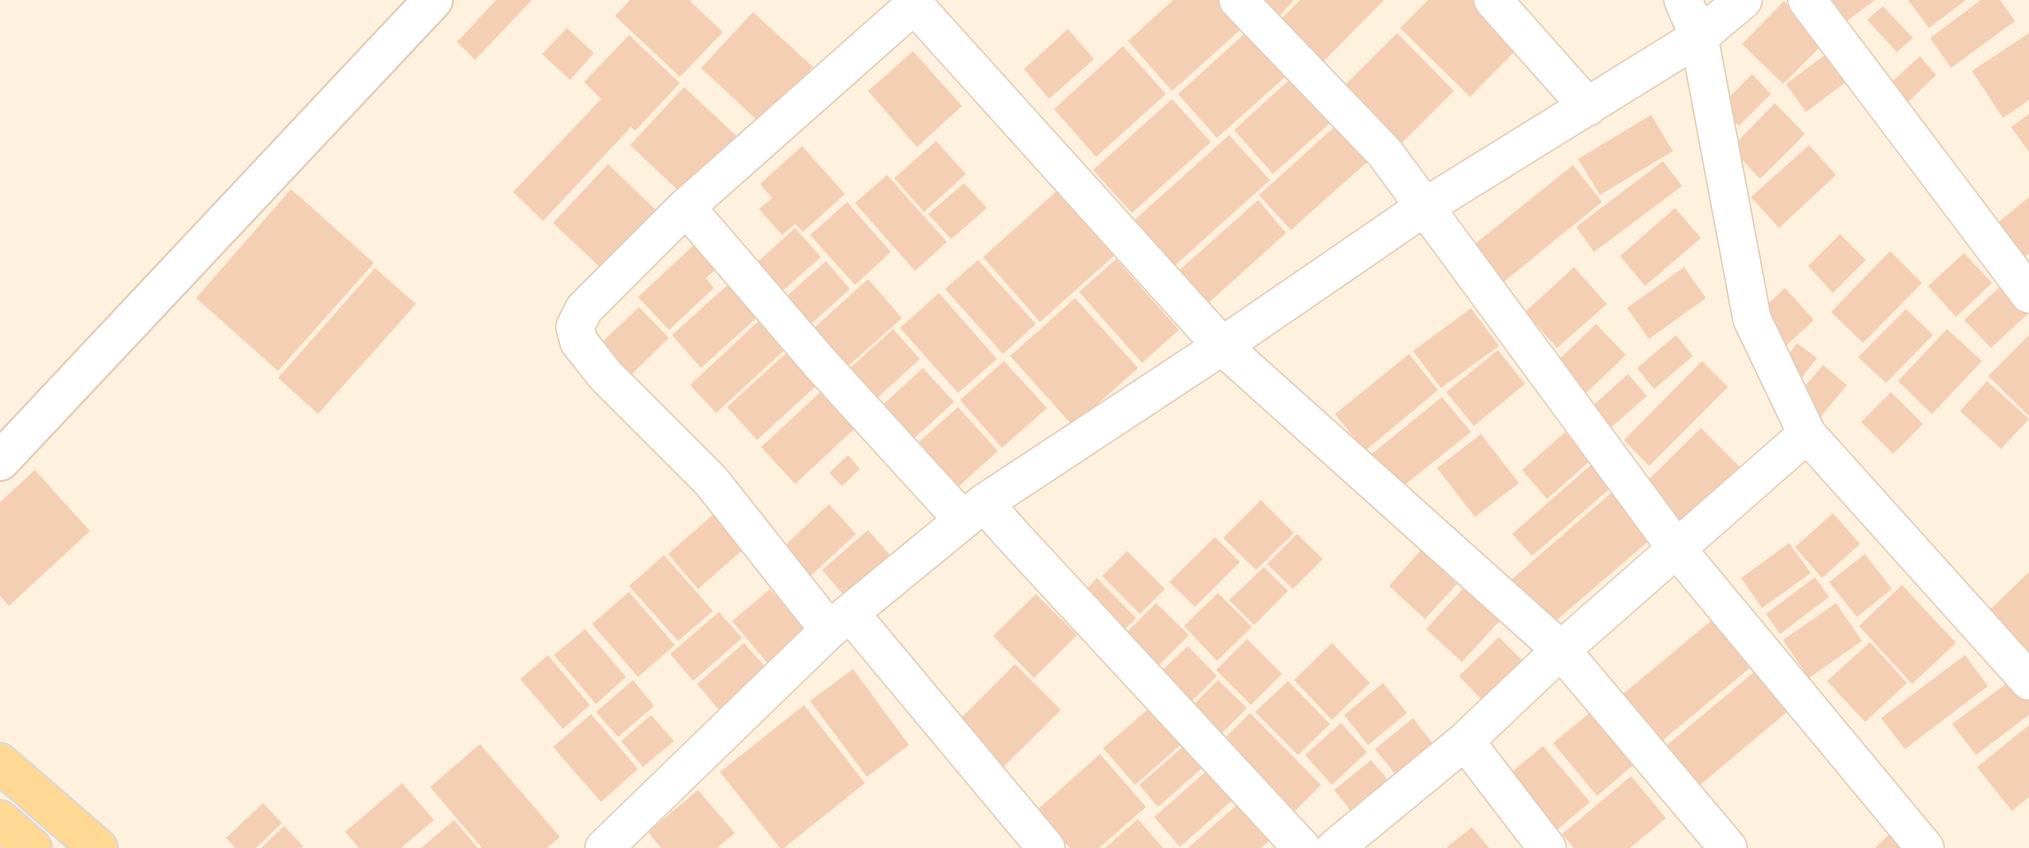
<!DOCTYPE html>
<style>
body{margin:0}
canvas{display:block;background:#fef2de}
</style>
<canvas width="2029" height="848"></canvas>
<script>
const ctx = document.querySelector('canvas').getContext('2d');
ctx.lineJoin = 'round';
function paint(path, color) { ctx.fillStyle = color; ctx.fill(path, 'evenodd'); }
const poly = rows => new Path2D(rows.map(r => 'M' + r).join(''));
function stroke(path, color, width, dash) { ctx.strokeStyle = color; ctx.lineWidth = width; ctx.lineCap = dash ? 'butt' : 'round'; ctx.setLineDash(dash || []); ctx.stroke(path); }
const building = poly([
 [496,0,532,0,475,60,457,42],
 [630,0,689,0,723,32,680,77,615,16],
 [1173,0,1227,0,1248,23,1172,91,1128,41],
 [1243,0,1294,0,1270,26],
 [1300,0,1384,0,1317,68,1274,26],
 [1428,0,1477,0,1522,44,1470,97,1400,28],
 [1821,0,1875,0,1840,26],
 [1908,0,1966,0,1929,28],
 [1981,0,2000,0,2015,21,1951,68,1930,38],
 [1784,1,1825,42,1783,84,1742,44],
 [1883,6,1913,38,1897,52,1867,20],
 [753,12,813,67,761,124,701,68],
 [1253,26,1293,70,1217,138,1178,94],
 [567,28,594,53,570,80,542,54],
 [1068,29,1094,59,1049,99,1024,69],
 [1397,33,1454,91,1397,148,1340,90],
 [2029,33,2029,100,2003,118,1972,71],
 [629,35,680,83,635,131,631,127,543,221,513,192,601,99,584,82],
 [1123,46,1166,94,1096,157,1054,109],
 [913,51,962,106,917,147,868,91],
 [1830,51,1850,79,1806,112,1786,84],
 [1920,56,1936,75,1901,109,1883,90],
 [1298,72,1338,116,1273,174,1234,130],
 [1752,74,1771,94,1739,126,1720,107],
 [684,87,740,139,685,197,630,145],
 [1172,99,1211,142,1132,213,1093,170],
 [1775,103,1805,134,1760,179,1731,148],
 [2029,114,2029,152,2011,127],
 [1651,115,1673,151,1600,195,1578,159],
 [1343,119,1375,155,1291,230,1259,195],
 [1229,135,1270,180,1171,269,1130,224],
 [936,141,966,174,924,212,894,178],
 [1809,145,1836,175,1779,228,1751,197],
 [802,146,845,194,803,232,795,224,782,235,759,209,772,198,760,184],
 [1663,161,1682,186,1594,252,1576,227],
 [608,164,661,215,607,274,553,223],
 [1573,165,1602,202,1501,284,1471,247],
 [887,175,947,242,915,271,855,203],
 [1068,181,1126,245,1040,322,983,257],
 [964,183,987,208,951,239,928,214],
 [291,189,374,263,278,371,196,298],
 [2029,197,2029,253,2022,259,1995,225],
 [1258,200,1286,233,1204,307,1175,274],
 [847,202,891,252,855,285,810,235],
 [1675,208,1701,238,1645,286,1620,256],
 [795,228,821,257,770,302,745,273],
 [1840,234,1866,260,1833,293,1808,266],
 [696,243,717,268,706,278,714,288,669,330,638,297],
 [1890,251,1922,283,1863,343,1831,312],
 [1964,253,1992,283,1956,317,1928,286],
 [1116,259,1179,330,1142,363,1079,292],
 [978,260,1036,324,1003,354,945,289],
 [826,261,850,289,803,331,779,303],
 [1574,267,1607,304,1557,348,1525,312],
 [1684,267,1706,298,1649,339,1627,308],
 [375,268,416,304,318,414,278,378],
 [734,279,763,312,701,368,672,335],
 [868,279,902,318,837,376,804,337],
 [2004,283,2029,310,2029,313,1991,348,1964,320],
 [1785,288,1814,320,1775,356,1747,323],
 [939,293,997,359,958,393,900,328],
 [1075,298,1138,368,1073,426,1010,356],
 [639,307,669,338,631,375,600,344],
 [1471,308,1499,346,1441,388,1413,351],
 [1906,309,1933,335,1886,383,1858,357],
 [765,315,791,344,716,413,690,385],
 [1596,324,1626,355,1583,396,1554,364],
 [893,329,920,359,866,408,839,378],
 [1947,329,1982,361,1932,414,1898,381],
 [1676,335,1693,356,1654,389,1637,368],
 [2029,335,2029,416,1988,376],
 [1797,343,1817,358,1787,397,1768,382],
 [795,345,825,378,757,440,727,407],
 [1498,350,1525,384,1474,426,1446,392],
 [1409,354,1438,390,1365,451,1335,414],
 [1004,361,1047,408,1002,448,960,400],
 [1702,361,1728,387,1649,466,1624,440],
 [1823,365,1847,385,1819,419,1795,398],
 [923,368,954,402,896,455,865,421],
 [1628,374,1647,396,1608,430,1589,409],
 [1987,381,2029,419,2001,449,1960,411],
 [830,383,864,420,795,484,761,447],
 [1891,392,1923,424,1893,454,1861,422],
 [1442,397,1471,432,1397,491,1369,456],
 [958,407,998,451,939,504,900,459],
 [1701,428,1742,469,1685,526,1644,484],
 [1565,432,1590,461,1547,499,1522,470],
 [1481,434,1519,483,1475,517,1437,468],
 [848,455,860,469,842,486,829,473],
 [1592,464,1612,487,1532,556,1512,534],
 [35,470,90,531,9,606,0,596,0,502],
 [1612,492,1652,538,1543,632,1504,586],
 [1261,500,1294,533,1256,570,1223,538],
 [829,504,856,534,806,580,779,551],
 [723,506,753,541,698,589,668,554],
 [1833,513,1860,544,1822,578,1795,547],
 [868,530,895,561,849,601,822,570],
 [1297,534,1323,559,1293,589,1267,564],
 [1215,537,1240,562,1195,607,1169,582],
 [1789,543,1811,573,1762,608,1741,578],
 [1421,550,1457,584,1425,619,1389,586],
 [1127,551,1165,589,1140,614,1102,576],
 [1865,554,1892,589,1857,617,1829,582],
 [664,555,713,611,678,641,629,586],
 [1264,567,1288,591,1254,625,1229,600],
 [2029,572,2029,654,1976,623],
 [1815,577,1829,597,1780,634,1766,614],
 [1097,578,1136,618,1118,636,1079,596],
 [1469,582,1505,615,1462,662,1426,629],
 [1902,585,1956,643,1912,684,1859,626],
 [770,589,813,639,775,672,732,621],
 [629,592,675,645,638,677,592,624],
 [1218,593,1252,627,1217,661,1184,626],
 [1036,594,1077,635,1034,678,993,636],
 [1156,603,1189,635,1148,676,1116,643],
 [1836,603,1862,641,1809,678,1783,640],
 [719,612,742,638,693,681,670,654],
 [1712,620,1751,667,1645,755,1606,708],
 [585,629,626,677,596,704,554,655],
 [1499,637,1522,660,1482,700,1459,676],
 [1247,639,1282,674,1251,705,1216,670],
 [1870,642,1907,683,1865,722,1827,681],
 [744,643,767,669,719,710,697,684],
 [1332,643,1370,683,1332,720,1294,680],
 [1188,646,1217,676,1189,704,1158,674],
 [548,655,590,705,563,729,520,679],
 [1965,655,1988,686,1905,749,1881,718],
 [1015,664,1061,710,984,786,939,740],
 [853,669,909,745,867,777,810,701],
 [1754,672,1787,712,1687,796,1654,756],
 [2018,675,2029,690,2029,715,1976,755,1952,724],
 [633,680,654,706,618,737,596,712],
 [1218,680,1247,708,1218,737,1190,708],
 [1288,681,1330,724,1298,755,1255,712],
 [1383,683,1407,713,1368,745,1344,715],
 [1161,698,1193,734,1135,785,1103,748],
 [804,705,865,783,784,848,780,848,720,772],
 [1594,709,1638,761,1597,796,1553,743],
 [1250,713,1321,785,1284,822,1213,750],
 [591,714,638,769,601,802,553,747],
 [651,715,674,741,643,767,621,741],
 [1413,718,1433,744,1395,774,1375,749],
 [1341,723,1367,752,1332,785,1305,755],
 [2029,725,2029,797,2012,811,1977,767],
 [1192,739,1210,761,1158,807,1139,785],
 [480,744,560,837,547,848,482,848,430,787],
 [1543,746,1590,802,1537,847,1490,790],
 [1100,754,1146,807,1099,848,1070,848,1037,810],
 [1371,760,1388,780,1351,811,1334,790],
 [1210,768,1235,798,1180,847,1154,817],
 [1631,776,1666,818,1630,848,1574,848,1562,834],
 [402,783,434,820,401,848,359,848,345,832],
 [698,790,735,833,717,848,661,848,648,832],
 [263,803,282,823,256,848,235,848,226,838],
 [1239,803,1270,840,1261,848,1188,848],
 [1138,819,1163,848,1105,848],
 [454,820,478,848,421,848],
 [284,826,303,846,301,848,261,848],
 [1472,827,1489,848,1446,848],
 [1897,827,1916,848,1875,848]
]);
const minor = poly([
 [910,0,1222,346,1561,650,1728,848],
 [1238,0,1385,153,1676,548,1925,848],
 [1493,0,1588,107],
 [1683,0,1699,37,1752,319,1807,434,2029,681],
 [1807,0,2029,294],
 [686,207,820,363,963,520],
 [984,503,1014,537,1302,848],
 [850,613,1046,848],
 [829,630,711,481,606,376,579,342,575,327,584,309,686,207,914,5],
 [1465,741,1547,848],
 [604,848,829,630,984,503,1222,346,1423,208,1699,37,1743,0],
 [1335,848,1465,741,1561,650,1807,434]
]);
const tertiary = poly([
 [0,461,433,0]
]);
const primary = poly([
 [0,763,98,848],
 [0,820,32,848]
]);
paint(building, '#f5cfb3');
stroke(minor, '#e2cdb9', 40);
stroke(tertiary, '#e2cdb9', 42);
stroke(primary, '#ded7d2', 42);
stroke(minor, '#fff', 37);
stroke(tertiary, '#fff', 38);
stroke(primary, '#ffd993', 38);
</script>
